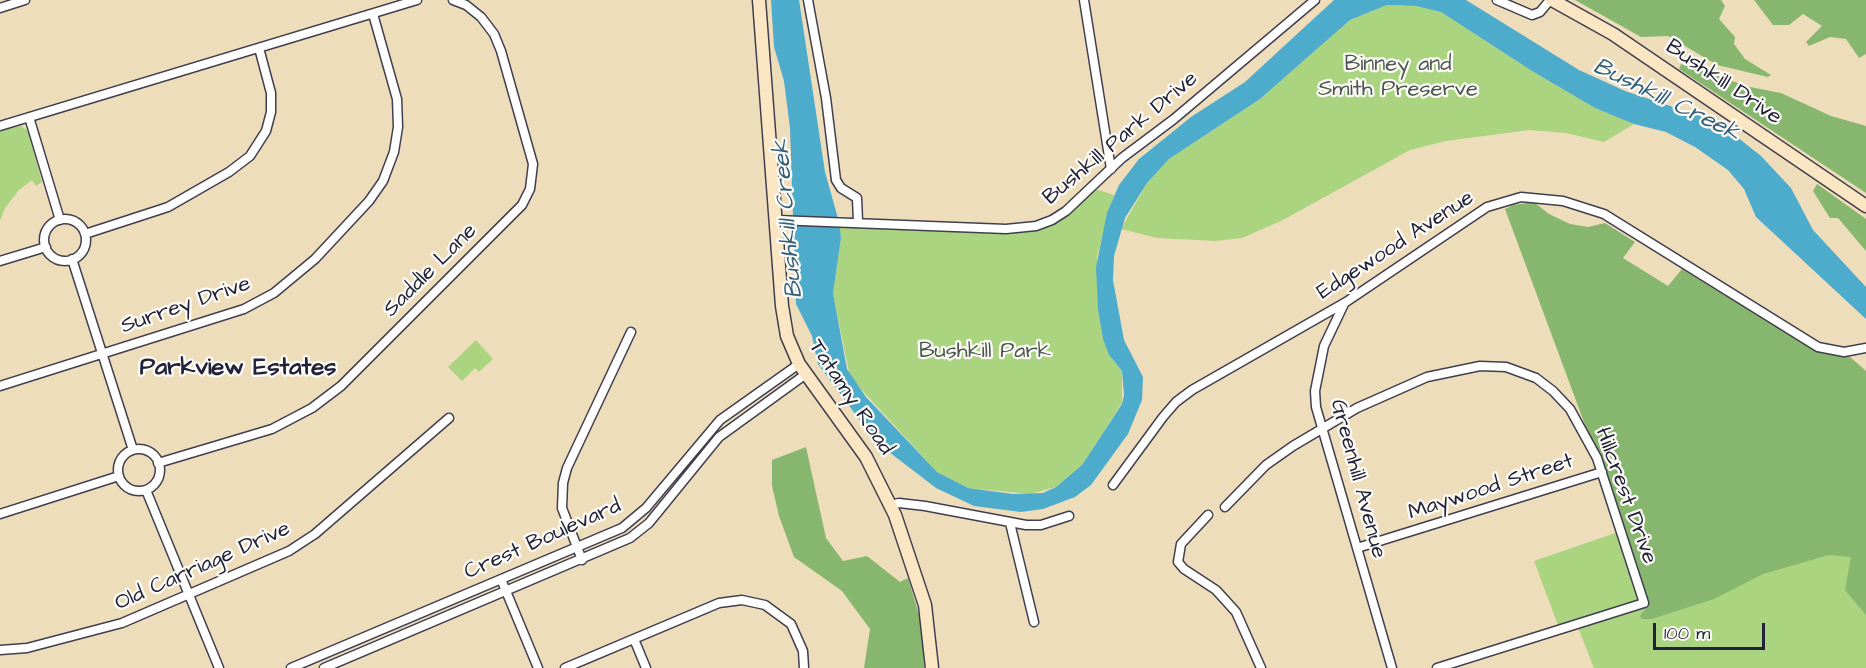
<!DOCTYPE html>
<style>
body{margin:0}
#map{position:relative;width:1866px;height:668px;overflow:hidden;background:#edb;font-family:"Architects Daughter",sans-serif}
canvas{display:block}
.scale{position:absolute;left:1653px;top:623px;width:112px;height:27px;box-sizing:border-box;border:3px solid #22223b;border-top:0;padding-left:8px;font-size:18px;line-height:21px;white-space:nowrap;color:#22223b;-webkit-text-stroke:4px #fdfcf7;paint-order:stroke}
</style>
<div id="map">
<canvas width="1866" height="668"></canvas>
<div class="scale">100 m</div>
</div>
<script>
const ctx = document.querySelector('canvas').getContext('2d');
ctx.lineJoin = 'round';
function paint(path, color) { ctx.fillStyle = color; ctx.fill(path, 'evenodd'); }
const poly = rows => new Path2D(rows.map(r => 'M' + r).join(''));
function stroke(path, color, width, dash) { ctx.strokeStyle = color; ctx.lineWidth = width; ctx.lineCap = dash ? 'butt' : 'round'; ctx.setLineDash(dash || []); ctx.stroke(path); }
function label(font, color, halo, rows, align = 'center') {
  ctx.font = font + ' "Architects Daughter",sans-serif'; ctx.lineWidth = 4.5; ctx.setLineDash([]); ctx.textBaseline = 'middle'; ctx.strokeStyle = halo; ctx.fillStyle = color; for (const [text, x, y, turn = 0] of rows) {
    ctx.save(); ctx.translate(x, y); ctx.rotate((+turn || 0) * Math.PI / 180); ctx.textAlign = isNaN(turn) ? turn : align; if (halo) ctx.strokeText(text, 0, 0); ctx.fillText(text, 0, 0); ctx.restore();
  }
}
const green = poly([
 [1387,5,1416,6,1441,12,1532,71,1595,108,1634,124,1604,142,1566,133,1529,130,1446,141,1410,150,1283,220,1242,238,1216,241,1157,238,1121,229,1147,183,1169,159,1260,99,1350,20],
 [21,126,28,131,42,182,36,186,32,180,19,190,5,208,0,221,0,131],
 [1095,189,1114,195,1097,256,1098,310,1103,339,1112,359,1122,371,1122,403,1082,465,1056,487,1030,494,968,488,937,472,850,377,833,293,841,238,839,226,999,234,1023,232,1038,230],
 [476,340,493,359,479,372,475,368,462,381,448,367],
 [1624,530,1648,605,1645,608,1866,539,1866,668,1594,668,1575,620,1558,625,1534,561]
]);
const forest = poly([
 [1575,0,1721,0,1725,6,1719,19,1735,37,1734,44,1745,59,1771,75,1768,77,1717,65,1668,36,1641,37],
 [1754,0,1866,0,1866,54,1859,58,1846,39,1830,37,1809,46,1806,42,1822,26,1803,14,1789,25,1773,25],
 [1681,64,1750,87,1781,93,1831,116,1866,126,1866,193,1679,69],
 [1817,184,1866,219,1866,251,1838,218,1830,218,1813,191],
 [1534,202,1549,214,1570,224,1588,227,1605,223,1635,242,1623,258,1668,286,1682,269,1814,350,1849,356,1866,371,1866,615,1845,590,1851,557,1829,555,1763,574,1714,599,1652,619,1642,619,1640,616,1648,605,1624,530,1505,209,1513,205],
 [806,447,826,538,843,561,867,556,900,582,908,578,923,628,924,668,864,668,870,629,842,591,794,557,779,516,772,486,772,460]
]);
const water = poly([
 [771,0,799,0,825,172,839,222,841,238,833,293,847,369,866,397,937,472,968,488,1013,494,1043,493,1056,487,1082,465,1122,404,1124,395,1122,371,1109,355,1103,339,1098,310,1096,267,1107,213,1119,185,1139,159,1191,117,1245,82,1334,0,1466,0,1579,70,1625,91,1703,117,1732,133,1761,156,1791,188,1813,230,1866,287,1866,319,1756,217,1744,189,1728,170,1695,147,1666,132,1634,124,1595,108,1532,71,1441,12,1416,6,1387,5,1350,20,1260,99,1169,159,1147,183,1125,218,1114,256,1113,280,1124,340,1143,377,1142,400,1128,434,1091,485,1075,497,1043,509,1021,512,974,506,936,488,876,442,818,364,812,336,796,304,790,128,784,81,774,47]
]);
const minor = poly([
 [808,0,826,98,836,180,841,188,857,198,858,222],
 [1084,0,1111,169],
 [1497,0,1532,15,1540,12,1550,0],
 [0,8,25,0],
 [29,117,60,220],
 [0,126,417,0],
 '44 240a21 21 0 1 1 42 0a21 21 0 1 1-42 0Z',
 [776,220,1006,229,1036,226,1052,220,1066,211,1122,158,1174,119,1315,0],
 [85,234,168,207,229,172,250,156,266,131,271,112,271,93,259,48],
 [72,259,133,450],
 [0,261,46,247],
 [1344,304,1324,346,1315,391,1316,407,1392,668],
 [0,386,244,309,274,293,315,259,369,201,383,181,394,152,398,127,397,99,373,14],
 '118 470a21 21 0 1 1 42 0a21 21 0 1 1-42 0Z',
 [158,463,272,429,312,408,341,386,522,205,530,189,533,164,501,51,494,34,481,17,466,5,453,0],
 [1113,485,1163,417,1176,402,1192,390,1346,302,1487,207,1521,197,1563,201,1604,214,1818,347,1844,352,1866,348],
 [146,490,219,668],
 [891,505,899,503,925,506,1026,525,1041,525,1069,516],
 [1225,507,1266,465,1293,446,1357,408,1427,377,1480,366,1506,367,1536,378,1553,391,1570,409,1597,458,1644,603,1437,668],
 [0,514,119,476],
 [1208,515,1181,544,1178,562,1184,569,1216,590,1236,612,1261,668],
 [1010,523,1034,622],
 [1357,548,1602,472],
 [582,560,562,508,563,483,567,468,631,332],
 [501,579,538,668],
 [634,639,646,668],
 [0,650,27,648,122,623,289,551,315,534,449,418],
 [291,668,622,528,646,508,720,420,799,364],
 [324,668,630,538,649,523,719,437,806,374],
 [565,668,719,603,742,600,765,605,791,624,803,651,804,668]
]);
const secondary = poly([
 [759,0,782,306,787,336,799,364,866,457,895,515,925,605,932,668],
 [1552,0,1613,34,1866,206]
]);
const parkNames = [
 ["Binney and",1398,65],
 ["Smith Preserve",1398,90],
 ["Bushkill Park",985,352]
];
const streetNames = [
 ["Bushkill Drive",1723,83,34],
 ["Bushkill Park Drive",1121,139,-40],
 ["Edgewood Avenue",1396,246,-33],
 ["Saddle Lane",431,271,-45],
 ["Surrey Drive",186,306,-19],
 ["Tatamy Road",850,398,56],
 ["Greenhill Avenue",1357,479,75],
 ["Maywood Street",1491,488,-18],
 ["Hillcrest Drive",1625,496,70],
 ["Crest Boulevard",543,540,-24],
 ["Old Carriage Drive",203,567,-24]
];
const waterNames = [
 ["Bushkill Creek",1666,101,26],
 ["Bushkill Creek",789,219,-95]
];
const neighbourhoodNames = [
 ["Parkview Estates",238,369]
];
paint(green, '#aad480');
paint(forest, '#87b66e');
paint(water, '#4dabcb');
stroke(minor, '#413e4e', 11);
stroke(secondary, '#413e4e', 15);
stroke(minor, '#fff', 8);
stroke(secondary, '#fbe6c3', 12);
label('22px', '#4b5750', '#fdfcf7', parkNames);
label('22px', '#22223b', '#fdfcf7', streetNames);
label('italic 24px', '#35607c', '#fdfcf7', waterNames);
label('bold 24px', '#22223b', '#fdfcf7', neighbourhoodNames);
</script>
